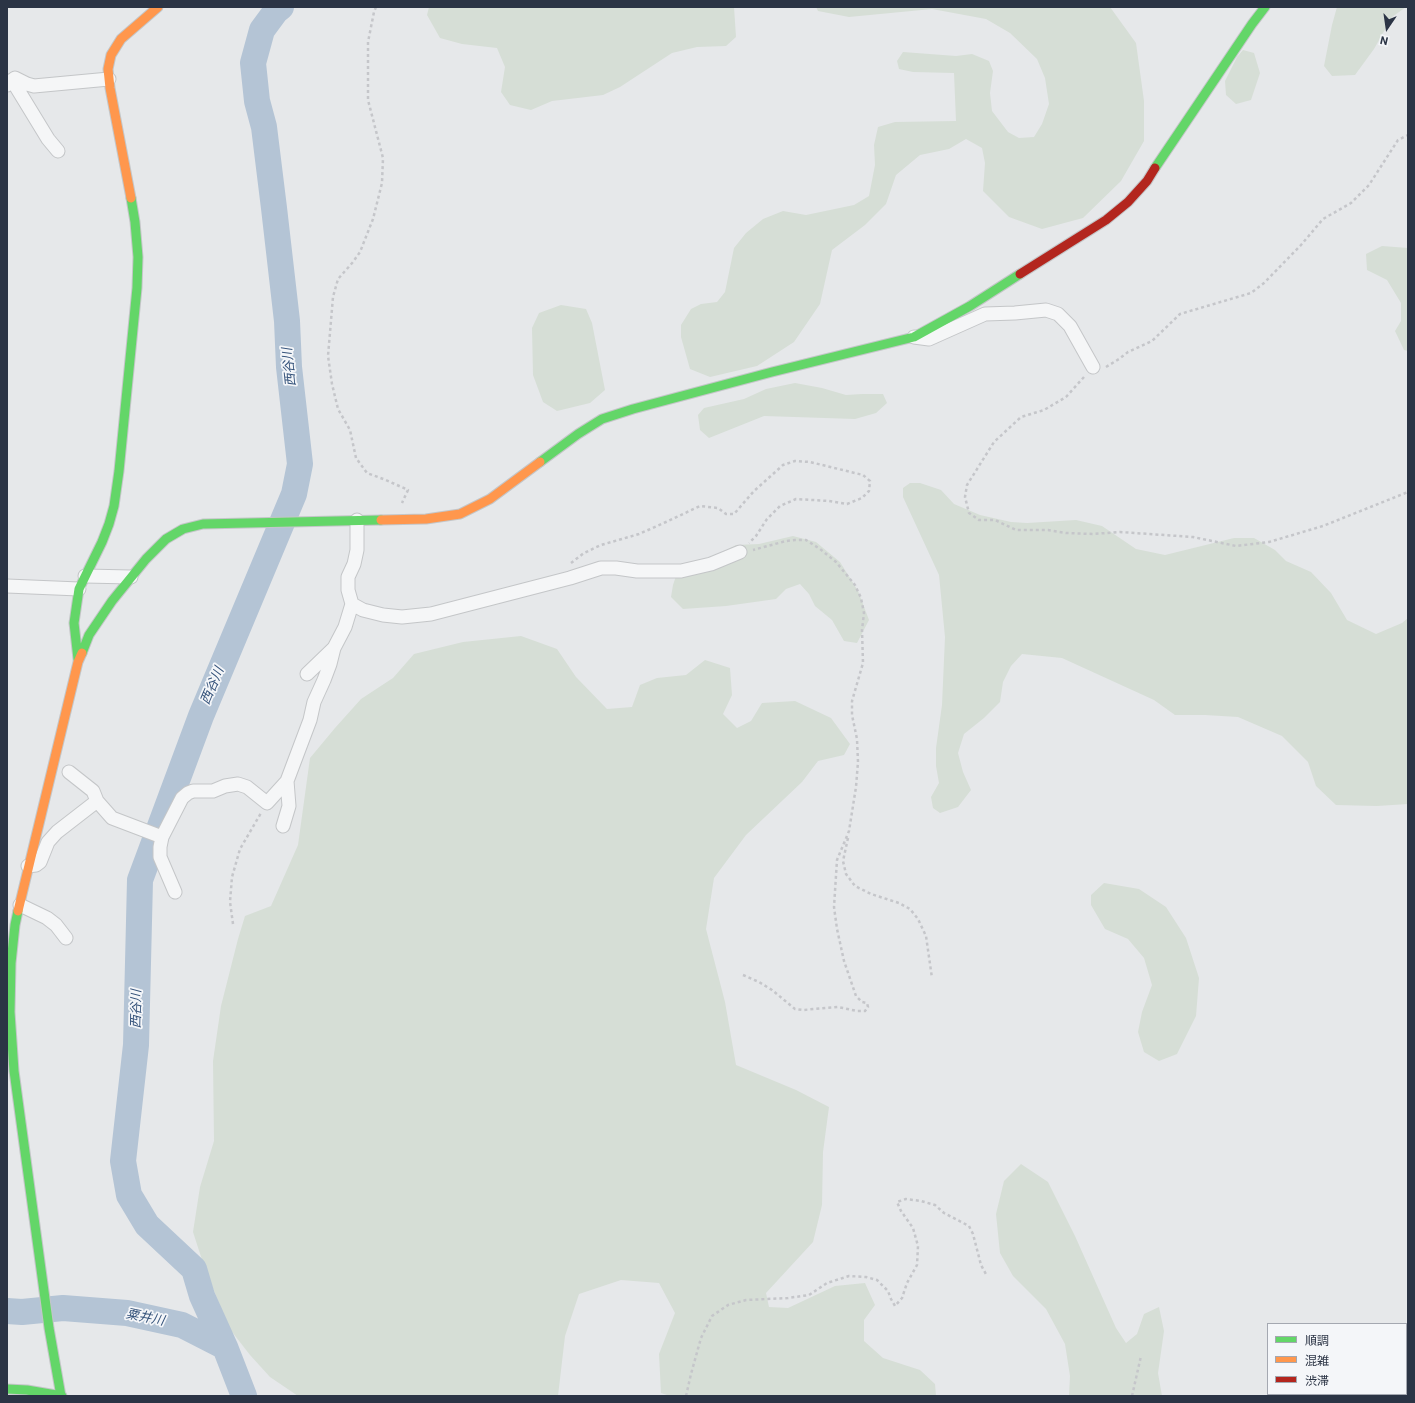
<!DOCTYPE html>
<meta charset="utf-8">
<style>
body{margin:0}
#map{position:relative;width:1415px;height:1403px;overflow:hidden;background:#e6e8ea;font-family:Roboto,"Noto Sans JP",sans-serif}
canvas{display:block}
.frame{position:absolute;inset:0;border:8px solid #2b3445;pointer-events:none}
.legend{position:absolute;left:1267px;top:1323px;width:140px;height:72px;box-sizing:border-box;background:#f4f6f9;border:1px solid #a4a8b1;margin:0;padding:5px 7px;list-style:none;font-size:12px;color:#2b3445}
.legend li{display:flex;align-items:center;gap:8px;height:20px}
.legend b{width:20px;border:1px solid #a4a8b1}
.north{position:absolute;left:1367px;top:8px;width:40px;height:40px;-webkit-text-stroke:3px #f4f6f9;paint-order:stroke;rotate:193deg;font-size:11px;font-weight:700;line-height:16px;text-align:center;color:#2b3445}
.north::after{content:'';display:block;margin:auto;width:14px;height:18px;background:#2b3445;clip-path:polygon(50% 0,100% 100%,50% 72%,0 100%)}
</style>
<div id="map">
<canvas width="1415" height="1403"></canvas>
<div class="frame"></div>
<ul class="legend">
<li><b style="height:5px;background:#63d668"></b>順調</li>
<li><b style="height:5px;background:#ff974d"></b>混雑</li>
<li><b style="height:5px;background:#b3261e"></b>渋滞</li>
</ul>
<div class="north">N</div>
</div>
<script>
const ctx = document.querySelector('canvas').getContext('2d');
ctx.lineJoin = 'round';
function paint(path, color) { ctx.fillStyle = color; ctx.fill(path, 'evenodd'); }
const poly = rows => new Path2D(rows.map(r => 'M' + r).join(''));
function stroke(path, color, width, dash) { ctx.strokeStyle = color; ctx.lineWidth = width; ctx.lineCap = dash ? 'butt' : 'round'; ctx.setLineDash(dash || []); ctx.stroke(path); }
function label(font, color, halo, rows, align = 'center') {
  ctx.font = font + ' Roboto,"Noto Sans JP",sans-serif'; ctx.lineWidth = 3.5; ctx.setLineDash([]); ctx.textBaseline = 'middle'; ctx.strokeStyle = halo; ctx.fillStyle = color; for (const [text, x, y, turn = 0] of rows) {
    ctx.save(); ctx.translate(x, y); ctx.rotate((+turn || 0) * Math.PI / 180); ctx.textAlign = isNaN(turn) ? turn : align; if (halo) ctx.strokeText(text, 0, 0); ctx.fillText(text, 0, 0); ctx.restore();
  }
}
const green = poly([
 [429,7,734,7,736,37,726,46,697,47,672,53,620,87,603,95,552,101,531,110,510,105,501,92,505,67,497,48,462,44,440,38,427,15],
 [816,7,1110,7,1136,43,1144,101,1144,141,1121,181,1083,218,1042,229,1009,217,983,191,985,163,982,148,966,139,949,149,920,155,896,175,886,204,865,225,832,250,820,304,794,342,757,366,710,377,690,369,681,337,681,325,691,309,701,304,717,302,725,292,734,248,746,233,763,219,783,211,806,215,854,205,869,196,875,165,874,145,878,127,895,122,956,121,954,73,913,72,899,69,897,61,903,52,956,56,972,54,989,61,993,71,990,93,992,111,1008,132,1019,138,1034,137,1042,124,1049,104,1045,78,1037,59,1010,33,986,19,932,9,849,17,818,11],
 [1337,7,1406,7,1392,17,1374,49,1355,75,1332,76,1324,66,1332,25],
 [1243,50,1254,53,1260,73,1251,100,1236,104,1226,95,1225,81,1237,57],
 [1382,246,1408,248,1408,351,1404,350,1395,331,1401,321,1401,303,1387,280,1367,270,1366,254],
 [561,305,586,309,592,323,605,390,590,403,557,411,543,402,533,375,532,328,539,313],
 [795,383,822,388,846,395,862,394,883,394,887,403,876,413,855,419,764,416,709,438,700,430,698,415,704,408,744,399,766,389],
 [910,483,920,483,941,490,954,504,980,515,1011,522,1027,523,1076,520,1102,526,1136,549,1165,555,1234,538,1254,538,1275,550,1286,561,1311,572,1331,593,1347,620,1376,634,1402,623,1408,618,1408,804,1377,806,1336,805,1316,786,1308,762,1282,736,1238,717,1205,715,1175,715,1154,700,1062,658,1022,654,1011,666,1003,682,1000,702,984,718,964,734,958,753,963,772,971,790,958,807,940,813,933,808,931,797,939,783,936,766,936,748,942,705,945,637,939,575,903,497,903,488],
 [793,536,816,542,840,562,858,591,869,620,857,643,844,641,832,620,815,606,809,594,800,584,786,589,776,599,726,606,683,609,671,597,673,585,676,576,736,545,759,544],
 [521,636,557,649,576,677,607,709,632,707,640,685,657,678,686,675,705,660,730,668,732,695,723,714,737,728,751,721,762,703,795,701,831,718,850,744,844,755,818,761,802,782,746,835,714,878,706,929,725,1002,736,1065,796,1090,829,1107,823,1152,822,1205,813,1242,766,1293,769,1307,788,1308,835,1286,865,1283,875,1305,864,1320,864,1341,883,1358,920,1370,935,1384,936,1396,670,1396,661,1393,659,1354,675,1313,659,1283,621,1280,579,1294,565,1336,558,1396,298,1396,270,1377,250,1355,229,1328,205,1269,193,1232,200,1187,214,1141,213,1061,221,1006,238,939,245,916,271,906,298,845,310,758,335,728,361,699,393,678,414,654,463,642],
 [1104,883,1139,889,1166,907,1186,938,1199,978,1196,1016,1177,1054,1159,1061,1144,1052,1138,1032,1142,1012,1152,985,1144,958,1128,939,1105,929,1091,905,1091,895],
 [1021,1164,1048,1182,1075,1236,1116,1328,1126,1343,1137,1334,1144,1314,1159,1307,1164,1331,1158,1373,1162,1396,1069,1396,1070,1376,1065,1344,1046,1309,1013,1276,1000,1253,996,1214,1004,1181]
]);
const river = poly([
 [7,1311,22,1312,63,1308,127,1313,182,1325,225,1347],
 [244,1396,225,1347,202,1296,194,1269,147,1225,129,1195,123,1161,136,1045,140,880,201,716,294,494,300,464,289,367,287,321,274,208,264,127,257,101,253,63,262,30,276,11,281,7]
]);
const path = poly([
 [376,7,374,12,368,42,368,100,383,158,382,183,373,219,360,252,353,262,338,279,333,297,328,356,332,384,338,409,350,430,356,458,367,473,386,480,408,490,402,503],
 [1106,367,1119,359,1128,352,1152,341,1180,314,1251,293,1264,283,1301,245,1323,219,1351,203,1369,185,1398,140,1408,135],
 [1084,377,1066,397,1044,410,1021,417,994,442,967,485,965,497,969,513,979,520,995,520,1016,530,1048,530,1066,533,1093,534,1120,532,1193,537,1236,546,1269,542,1323,526,1408,492],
 [571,563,584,553,601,545,639,534,666,522,700,506,718,508,726,514,734,514,754,491,783,465,795,461,810,462,863,475,870,481,869,491,862,498,847,504,829,501,796,499,780,506,767,519,756,536,749,543],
 [848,838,843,861,846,874,855,886,871,894,899,903,910,909,918,919,926,936,932,978],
 [233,924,230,902,232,877,240,849,261,813],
 [743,975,759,982,772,990,795,1009,803,1010,838,1007,857,1011,865,1011,868,1007,867,1003,862,1002,856,996,844,961,837,929,834,907,837,860,849,831,856,787,858,762,857,739,852,715,852,701,863,663,862,630,864,613,861,598,855,585,836,562,820,549,806,540,795,540,786,541,753,550],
 [686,1396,691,1374,701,1338,712,1316,728,1305,746,1300,788,1298,809,1295,827,1283,849,1276,866,1277,877,1280,888,1291,891,1299,895,1306,902,1298,907,1283,917,1265,918,1246,913,1228,901,1211,897,1202,906,1199,921,1201,935,1205,944,1213,969,1226,973,1234,981,1265,987,1276],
 [1132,1396,1141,1356]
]);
const street = poly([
 [12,80,48,139,58,151],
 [7,85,15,78,27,84,34,86,109,79],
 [914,337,929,339,985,314,1015,313,1046,310,1058,314,1070,326,1093,367],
 [85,576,131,577],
 [7,586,79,589],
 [352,604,363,610,383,615,402,617,431,614,570,578,601,568,616,568,637,571,681,571,711,564,740,552],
 [307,674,334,648],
 [69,772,93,791,97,801],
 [283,826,289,806,287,781],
 [162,837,160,847,160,857,175,892],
 [28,866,36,865,40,862,48,842,57,832,97,801,112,818,162,837,182,798,188,793,193,791,213,791,225,786,238,784,247,787,267,803,287,781,310,720,314,702,324,680,330,664,334,648,345,627,352,604,348,590,348,577,354,564,357,550,357,520],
 [20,905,47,918,56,925,66,938]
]);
const fast = poly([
 [1155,168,1252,24,1265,7],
 [540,462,578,434,602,419,633,409,772,372,914,337,970,306,1020,274],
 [82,653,89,635,112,601,146,559,166,539,183,529,203,524,381,520],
 [78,659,74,623,79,589,102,542,109,524,114,506,119,471,137,288,138,257,135,222,131,198],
 [18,911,15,925,11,963,10,1012,14,1071,49,1328,61,1396],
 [7,1389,27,1390,62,1396]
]);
const slow = poly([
 [131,198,110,88,108,69,111,55,121,39,158,7],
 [381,520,426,519,460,514,490,499,540,462],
 [18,911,78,662,82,653]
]);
const jam = poly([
 [1020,274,1106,220,1128,202,1147,181,1155,168]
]);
const waterNames = [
 ["西谷川",290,367,-96],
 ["西谷川",213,686,-67],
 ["西谷川",137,1009,-89],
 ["粟井川",145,1318,11]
];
paint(green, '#d6ded6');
stroke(river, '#b4c4d5', 26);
stroke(street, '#c4c6c8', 15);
stroke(fast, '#c4c6c8', 11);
stroke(slow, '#c4c6c8', 11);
stroke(jam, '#c4c6c8', 11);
stroke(path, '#c5c6ca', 2.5, [3, 3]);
stroke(street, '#f5f6f7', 13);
stroke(fast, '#63d668', 9);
stroke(slow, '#ff974d', 9);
stroke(jam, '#b3261e', 9);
label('italic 13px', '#34527a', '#f4f6f9', waterNames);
</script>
